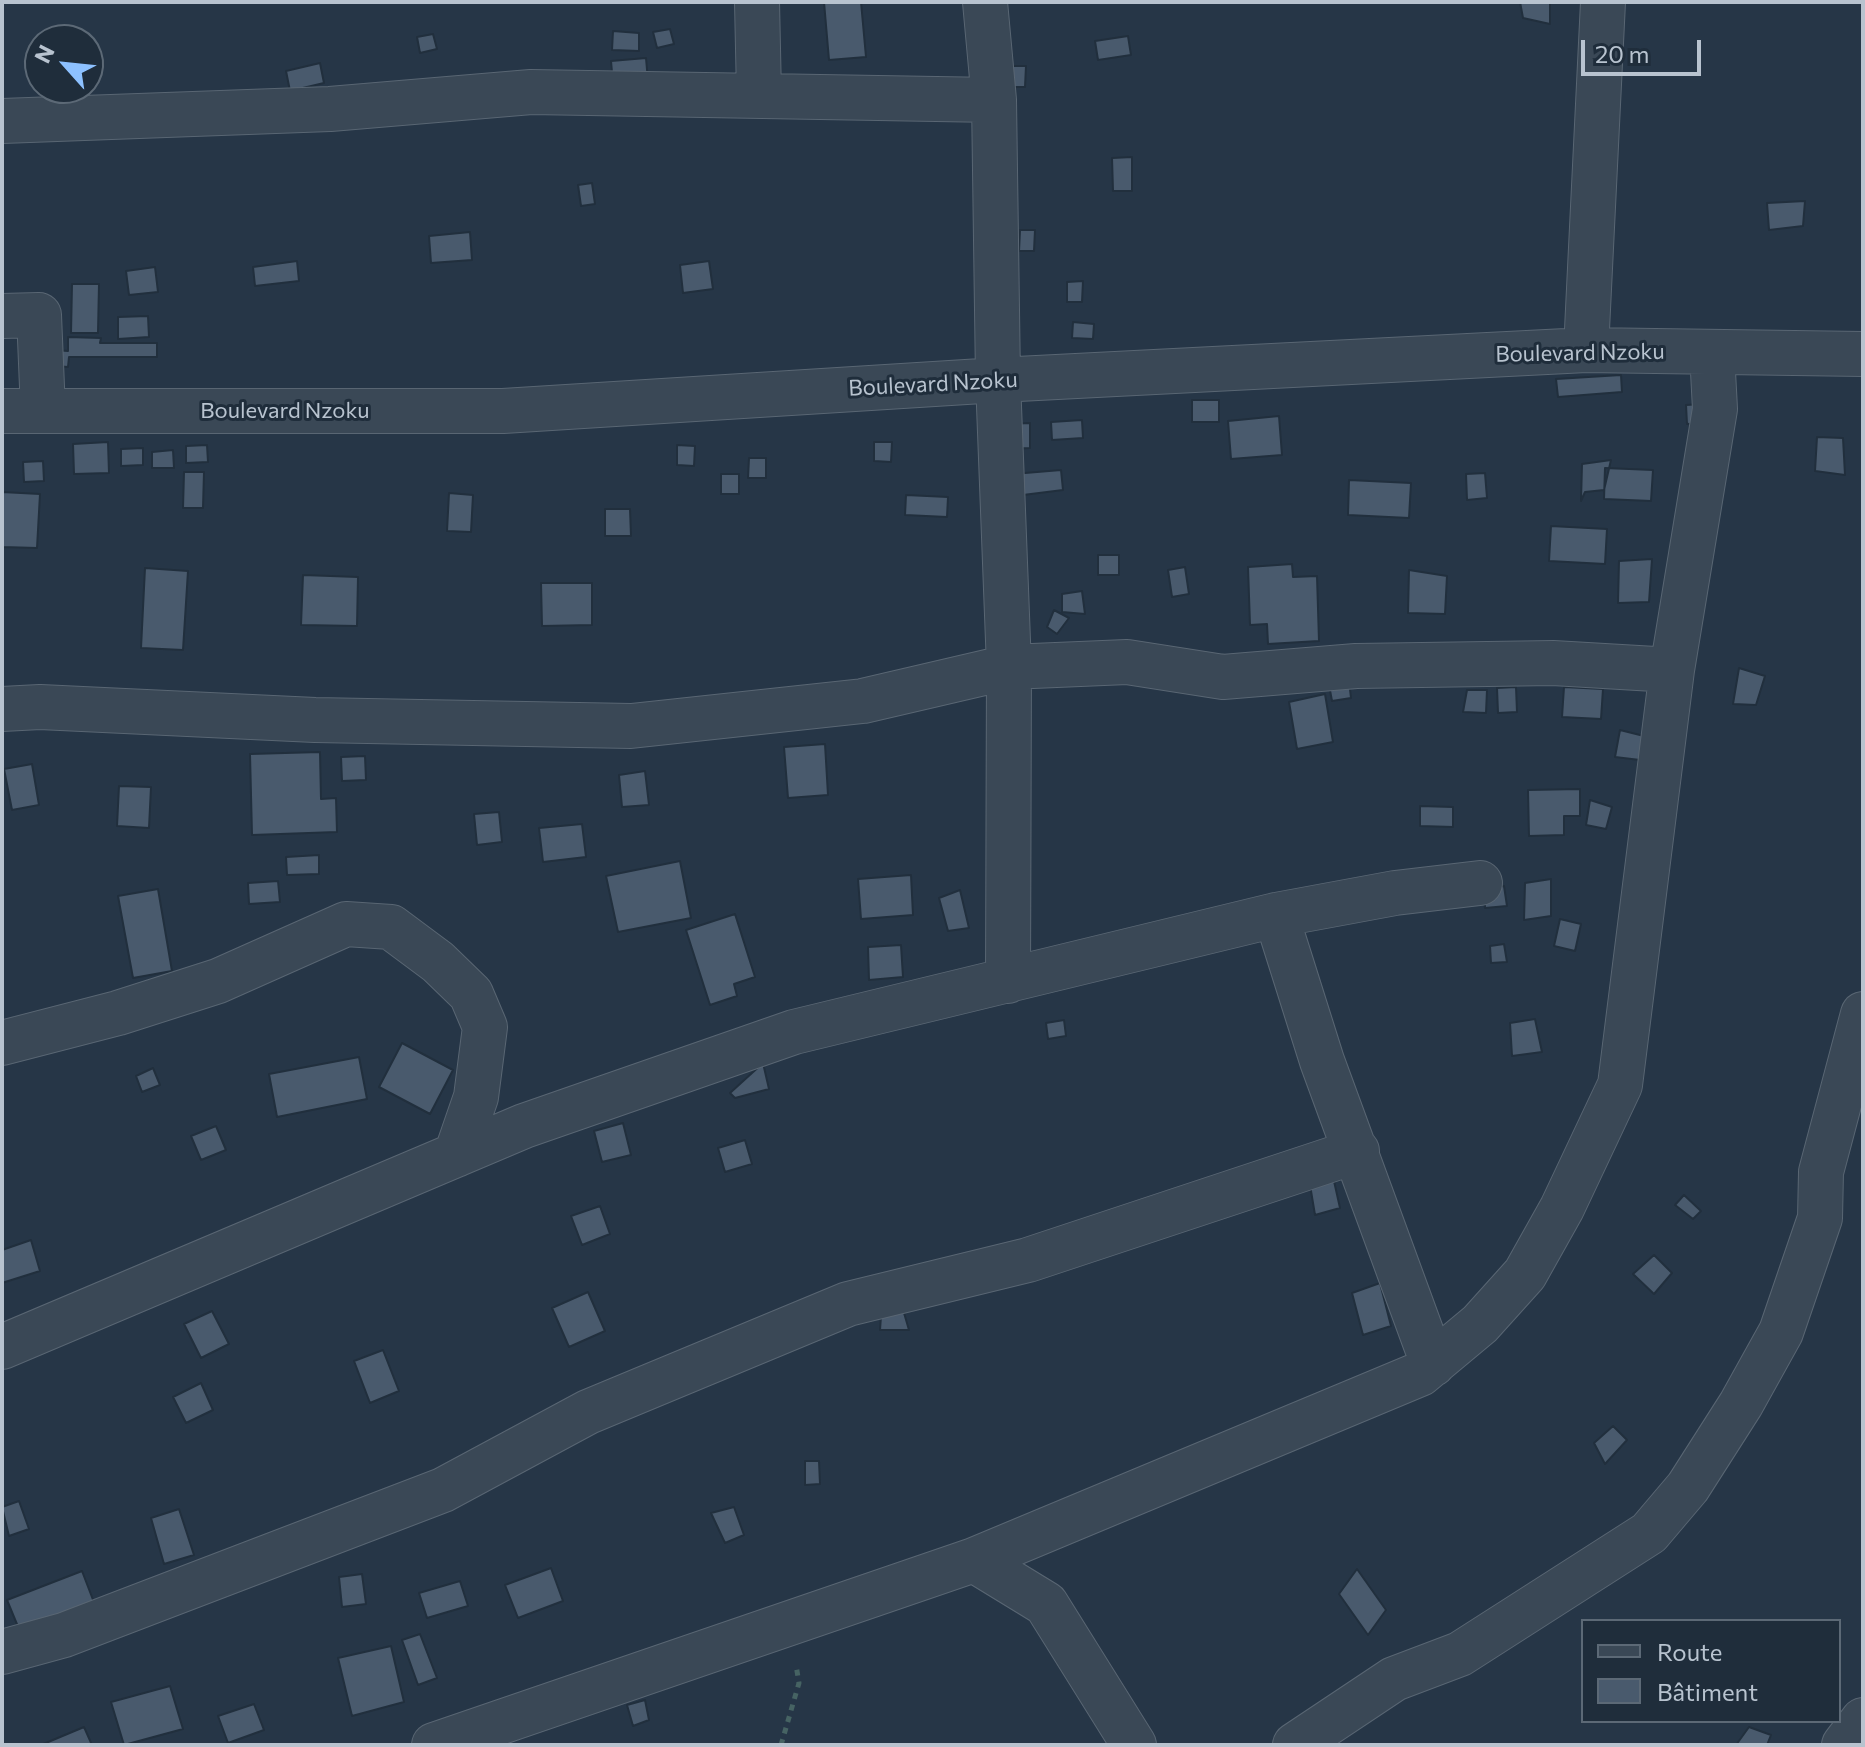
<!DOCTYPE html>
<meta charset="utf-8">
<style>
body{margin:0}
#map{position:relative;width:1865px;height:1747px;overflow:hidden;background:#263647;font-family:Commissioner,sans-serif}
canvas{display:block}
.frame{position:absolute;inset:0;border:4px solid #b8c3cf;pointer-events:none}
.legend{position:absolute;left:1581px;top:1619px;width:260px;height:104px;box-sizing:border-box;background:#1f2d3b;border:2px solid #5c6976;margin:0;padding:10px 14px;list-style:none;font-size:24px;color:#b8c3cf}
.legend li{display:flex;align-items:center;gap:16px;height:40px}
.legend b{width:40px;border:2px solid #5c6976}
.north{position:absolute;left:24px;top:24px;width:80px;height:80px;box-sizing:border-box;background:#1f2d3b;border:2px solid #5c6976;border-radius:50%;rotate:297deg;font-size:22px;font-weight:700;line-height:32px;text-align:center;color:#b8c3cf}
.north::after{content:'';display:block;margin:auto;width:28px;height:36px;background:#8dc1ff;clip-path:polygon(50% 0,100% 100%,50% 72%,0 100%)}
.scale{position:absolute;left:1581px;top:40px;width:120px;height:36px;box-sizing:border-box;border:4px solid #b8c3cf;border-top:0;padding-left:10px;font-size:24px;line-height:28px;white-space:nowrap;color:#b8c3cf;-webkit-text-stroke:6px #1f2d3b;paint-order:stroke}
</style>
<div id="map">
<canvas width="1865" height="1747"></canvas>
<div class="frame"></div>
<ul class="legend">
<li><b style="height:10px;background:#3a4856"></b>Route</li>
<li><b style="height:22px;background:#495a6d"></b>Bâtiment</li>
</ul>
<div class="north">N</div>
<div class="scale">20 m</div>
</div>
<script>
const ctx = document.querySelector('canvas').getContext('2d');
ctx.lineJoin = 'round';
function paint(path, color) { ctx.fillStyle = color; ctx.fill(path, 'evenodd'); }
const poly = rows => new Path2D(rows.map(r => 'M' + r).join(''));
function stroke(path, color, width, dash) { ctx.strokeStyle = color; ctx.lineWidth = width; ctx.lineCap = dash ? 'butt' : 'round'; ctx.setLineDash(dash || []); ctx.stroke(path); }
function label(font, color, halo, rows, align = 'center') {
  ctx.font = font + ' Commissioner,sans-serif'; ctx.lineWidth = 6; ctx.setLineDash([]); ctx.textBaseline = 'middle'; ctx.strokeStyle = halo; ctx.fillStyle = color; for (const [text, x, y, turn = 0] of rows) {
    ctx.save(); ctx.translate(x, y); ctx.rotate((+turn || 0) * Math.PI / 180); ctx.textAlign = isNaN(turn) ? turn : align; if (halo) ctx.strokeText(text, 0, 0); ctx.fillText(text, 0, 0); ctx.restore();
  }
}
const building = poly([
 [824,2,861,2,866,57,829,60,824,2],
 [1520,2,1550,2,1550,24,1523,18,1520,2],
 [670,29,674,44,657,48,653,32,670,29],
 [613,31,639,33,639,51,612,50,613,31],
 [433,34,437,49,420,53,417,37,433,34],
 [1128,36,1131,55,1098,60,1095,41,1128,36],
 [646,58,648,81,613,84,611,61,646,58],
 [320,63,324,83,290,91,286,71,320,63],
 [1010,66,1026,66,1025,87,1010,87,1010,66],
 [1132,157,1132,191,1113,191,1112,158,1132,157],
 [592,183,595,204,581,206,578,185,592,183],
 [1805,201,1803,226,1769,230,1767,203,1805,201],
 [1020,230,1035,230,1034,251,1019,251,1020,230],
 [470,232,472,260,431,263,429,236,470,232],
 [297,261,299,281,255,286,253,267,297,261],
 [709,261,713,289,683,293,680,265,709,261],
 [155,267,158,292,129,295,126,271,155,267],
 [1083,281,1082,302,1067,302,1067,282,1083,281],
 [72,284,99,284,98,333,71,333,72,284],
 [148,316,149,337,118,339,118,317,148,316],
 [1073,322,1094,324,1093,339,1072,338,1073,322],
 [68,337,101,338,100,343,157,343,157,357,69,357,68,367,54,366,54,350,68,351,68,337],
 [1621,375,1622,392,1558,397,1556,379,1621,375],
 [1192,400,1219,400,1219,422,1192,422,1192,400],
 [1703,404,1704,423,1687,424,1686,405,1703,404],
 [1279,416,1282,455,1231,459,1228,421,1279,416],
 [1082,420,1083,438,1052,440,1051,422,1082,420],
 [1030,423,1030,448,1008,449,1008,424,1030,423],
 [1817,437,1843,438,1845,475,1815,471,1817,437],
 [108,442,109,473,74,474,73,444,108,442],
 [874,442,892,442,891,462,874,461,874,442],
 [207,445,208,462,186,463,186,446,207,445],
 [677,445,695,446,694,466,677,465,677,445],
 [143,448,143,465,121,466,121,449,143,448],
 [173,450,174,468,152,468,152,452,173,450],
 [749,458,766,458,766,478,748,478,749,458],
 [1611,460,1604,490,1585,492,1581,501,1582,464,1611,460],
 [43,461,44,481,24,482,23,462,43,461],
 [1605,468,1653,470,1651,501,1604,499,1605,468],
 [1061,470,1063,490,1015,496,1013,474,1061,470],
 [184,472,204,472,203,508,183,508,184,472],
 [1485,473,1487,498,1467,500,1466,474,1485,473],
 [721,474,739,474,739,494,721,494,721,474],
 [1349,480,1411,483,1409,518,1348,515,1349,480],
 [2,492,40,494,37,548,2,547,2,492],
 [449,493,473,495,471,532,447,531,449,493],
 [906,495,948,497,947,517,905,515,906,495],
 [605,509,630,509,631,536,605,536,605,509],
 [1551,526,1607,529,1605,564,1549,561,1551,526],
 [1098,555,1119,555,1119,575,1098,575,1098,555],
 [1652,559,1649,602,1618,603,1619,561,1652,559],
 [1292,564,1293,577,1317,576,1319,641,1268,644,1267,624,1250,625,1248,567,1292,564],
 [1185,567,1189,594,1172,597,1168,570,1185,567],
 [145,568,188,571,183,650,141,648,145,568],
 [1409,570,1447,576,1445,614,1408,613,1409,570],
 [303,575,358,577,357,626,301,625,303,575],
 [541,583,592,583,592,625,542,626,541,583],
 [1082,591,1085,614,1062,612,1062,594,1082,591],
 [1054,610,1069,618,1057,634,1047,627,1054,610],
 [1739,668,1765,676,1756,705,1733,704,1739,668],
 [1349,681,1351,698,1332,701,1329,685,1349,681],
 [1516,687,1517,712,1498,713,1497,688,1516,687],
 [1564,687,1603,689,1601,719,1562,717,1564,687],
 [1467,690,1487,690,1486,713,1463,712,1467,690],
 [1325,694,1333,742,1297,749,1289,702,1325,694],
 [1620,730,1644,736,1640,760,1615,757,1620,730],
 [825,744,828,795,788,798,784,747,825,744],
 [320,752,321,799,336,798,337,832,252,835,250,754,320,752],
 [365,756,366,780,342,781,341,757,365,756],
 [32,764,39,805,12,810,4,769,32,764],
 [645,771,649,805,622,807,619,775,645,771],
 [119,786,151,787,149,828,117,826,119,786],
 [1580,789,1580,816,1564,816,1564,835,1529,836,1528,790,1580,789],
 [1590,800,1612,807,1606,829,1586,825,1590,800],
 [1420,806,1453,807,1453,827,1420,826,1420,806],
 [499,812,502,842,477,845,474,814,499,812],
 [582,824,586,857,543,862,539,828,582,824],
 [319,855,319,874,287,875,286,857,319,855],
 [680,861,691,918,618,932,606,876,680,861],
 [911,875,913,915,861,919,858,879,911,875],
 [1551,879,1551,916,1524,920,1525,883,1551,879],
 [278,881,280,902,249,904,248,883,278,881],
 [1504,886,1507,906,1485,908,1484,888,1504,886],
 [158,889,172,971,133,978,118,896,158,889],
 [960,890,969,928,948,931,939,898,960,890],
 [735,914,755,977,734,984,737,996,710,1005,686,930,735,914],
 [1560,919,1581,924,1575,951,1554,946,1560,919],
 [1504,944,1507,962,1491,963,1490,946,1504,944],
 [901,945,903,977,869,980,868,947,901,945],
 [1535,1019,1542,1052,1512,1056,1510,1023,1535,1019],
 [1064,1020,1066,1036,1048,1039,1046,1023,1064,1020],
 [402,1043,453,1070,430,1114,379,1087,402,1043],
 [359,1057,367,1099,277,1117,269,1074,359,1057],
 [763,1063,769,1089,735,1098,730,1093,763,1063],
 [153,1068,160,1085,142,1092,136,1076,153,1068],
 [623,1123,631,1155,602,1162,594,1131,623,1123],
 [216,1126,226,1150,201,1160,191,1136,216,1126],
 [745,1140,752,1164,725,1172,718,1148,745,1140],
 [1334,1181,1340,1208,1315,1215,1310,1185,1334,1181],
 [1684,1195,1701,1211,1693,1219,1675,1205,1684,1195],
 [600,1206,610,1234,582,1245,571,1216,600,1206],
 [31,1240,40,1271,2,1283,2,1250,31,1240],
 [1654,1255,1672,1273,1654,1294,1633,1274,1654,1255],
 [1380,1283,1391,1326,1363,1335,1352,1293,1380,1283],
 [588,1292,605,1331,569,1347,552,1308,588,1292],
 [902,1306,909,1330,880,1330,881,1316,902,1306],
 [212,1311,229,1344,201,1358,184,1324,212,1311],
 [383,1350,399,1391,370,1403,354,1361,383,1350],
 [201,1383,213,1410,186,1423,173,1397,201,1383],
 [1613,1426,1627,1440,1605,1464,1594,1443,1613,1426],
 [805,1461,819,1461,820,1484,805,1485,805,1461],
 [19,1501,29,1529,9,1536,2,1507,19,1501],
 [734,1507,744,1535,725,1543,711,1513,734,1507],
 [179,1509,194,1555,164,1564,151,1518,179,1509],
 [551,1568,563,1601,518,1618,505,1585,551,1568],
 [1357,1569,1386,1610,1368,1635,1339,1594,1357,1569],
 [82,1571,95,1605,21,1634,7,1600,82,1571],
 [362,1574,366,1604,342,1607,339,1577,362,1574],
 [460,1581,468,1606,427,1618,419,1593,460,1581],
 [420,1634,437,1678,418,1685,402,1640,420,1634],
 [391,1646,404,1702,352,1716,338,1658,391,1646],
 [170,1686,183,1729,124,1745,111,1702,170,1686],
 [645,1700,649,1720,633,1726,627,1705,645,1700],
 [254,1704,264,1730,228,1743,218,1716,254,1704],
 [84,1727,92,1745,41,1745,84,1727],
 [1749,1727,1771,1735,1767,1745,1736,1745,1749,1727]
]);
const path = poly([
 [781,1745,799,1683,796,1665]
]);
const minor = poly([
 [757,2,759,95],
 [985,2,994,100,998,380,1009,667,1008,981],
 [2,121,330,109,531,92,994,100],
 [2,316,39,315,43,411],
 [1586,350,1603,2],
 [2,411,503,411,998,380,1586,350,1863,354],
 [2,709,40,707,315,720,631,726,863,701,1009,667,1127,662,1223,677,1356,666,1553,663,1672,670],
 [1276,915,1322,1061,1433,1364],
 [2,1043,118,1013,218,981,346,924,391,927,438,962,471,994,485,1027,476,1097,456,1155],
 [2,1347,524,1126,794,1032,1276,915,1395,893,1480,883],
 [974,1560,1046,1604,1134,1745],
 [2,1652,64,1635,443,1490,588,1412,848,1304,1028,1260,1357,1151],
 [434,1745,974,1560,1420,1374,1480,1324,1525,1274,1562,1208,1620,1085,1672,670,1715,409,1712,353],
 [1295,1745,1394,1679,1460,1654,1649,1533,1688,1487,1741,1404,1781,1332,1820,1218,1821,1172,1863,1014],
 [1844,1745,1863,1720]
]);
const streetNames = [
 ["Boulevard Nzoku",1580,353,-1],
 ["Boulevard Nzoku",933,384,-3],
 ["Boulevard Nzoku",285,411]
];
paint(building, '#495a6d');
stroke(building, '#212f3d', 2);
stroke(minor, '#596673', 46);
stroke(path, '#466363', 5, [6, 6]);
stroke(minor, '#3a4856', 44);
label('22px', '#b8c3cf', '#1f2d3b', streetNames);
</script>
